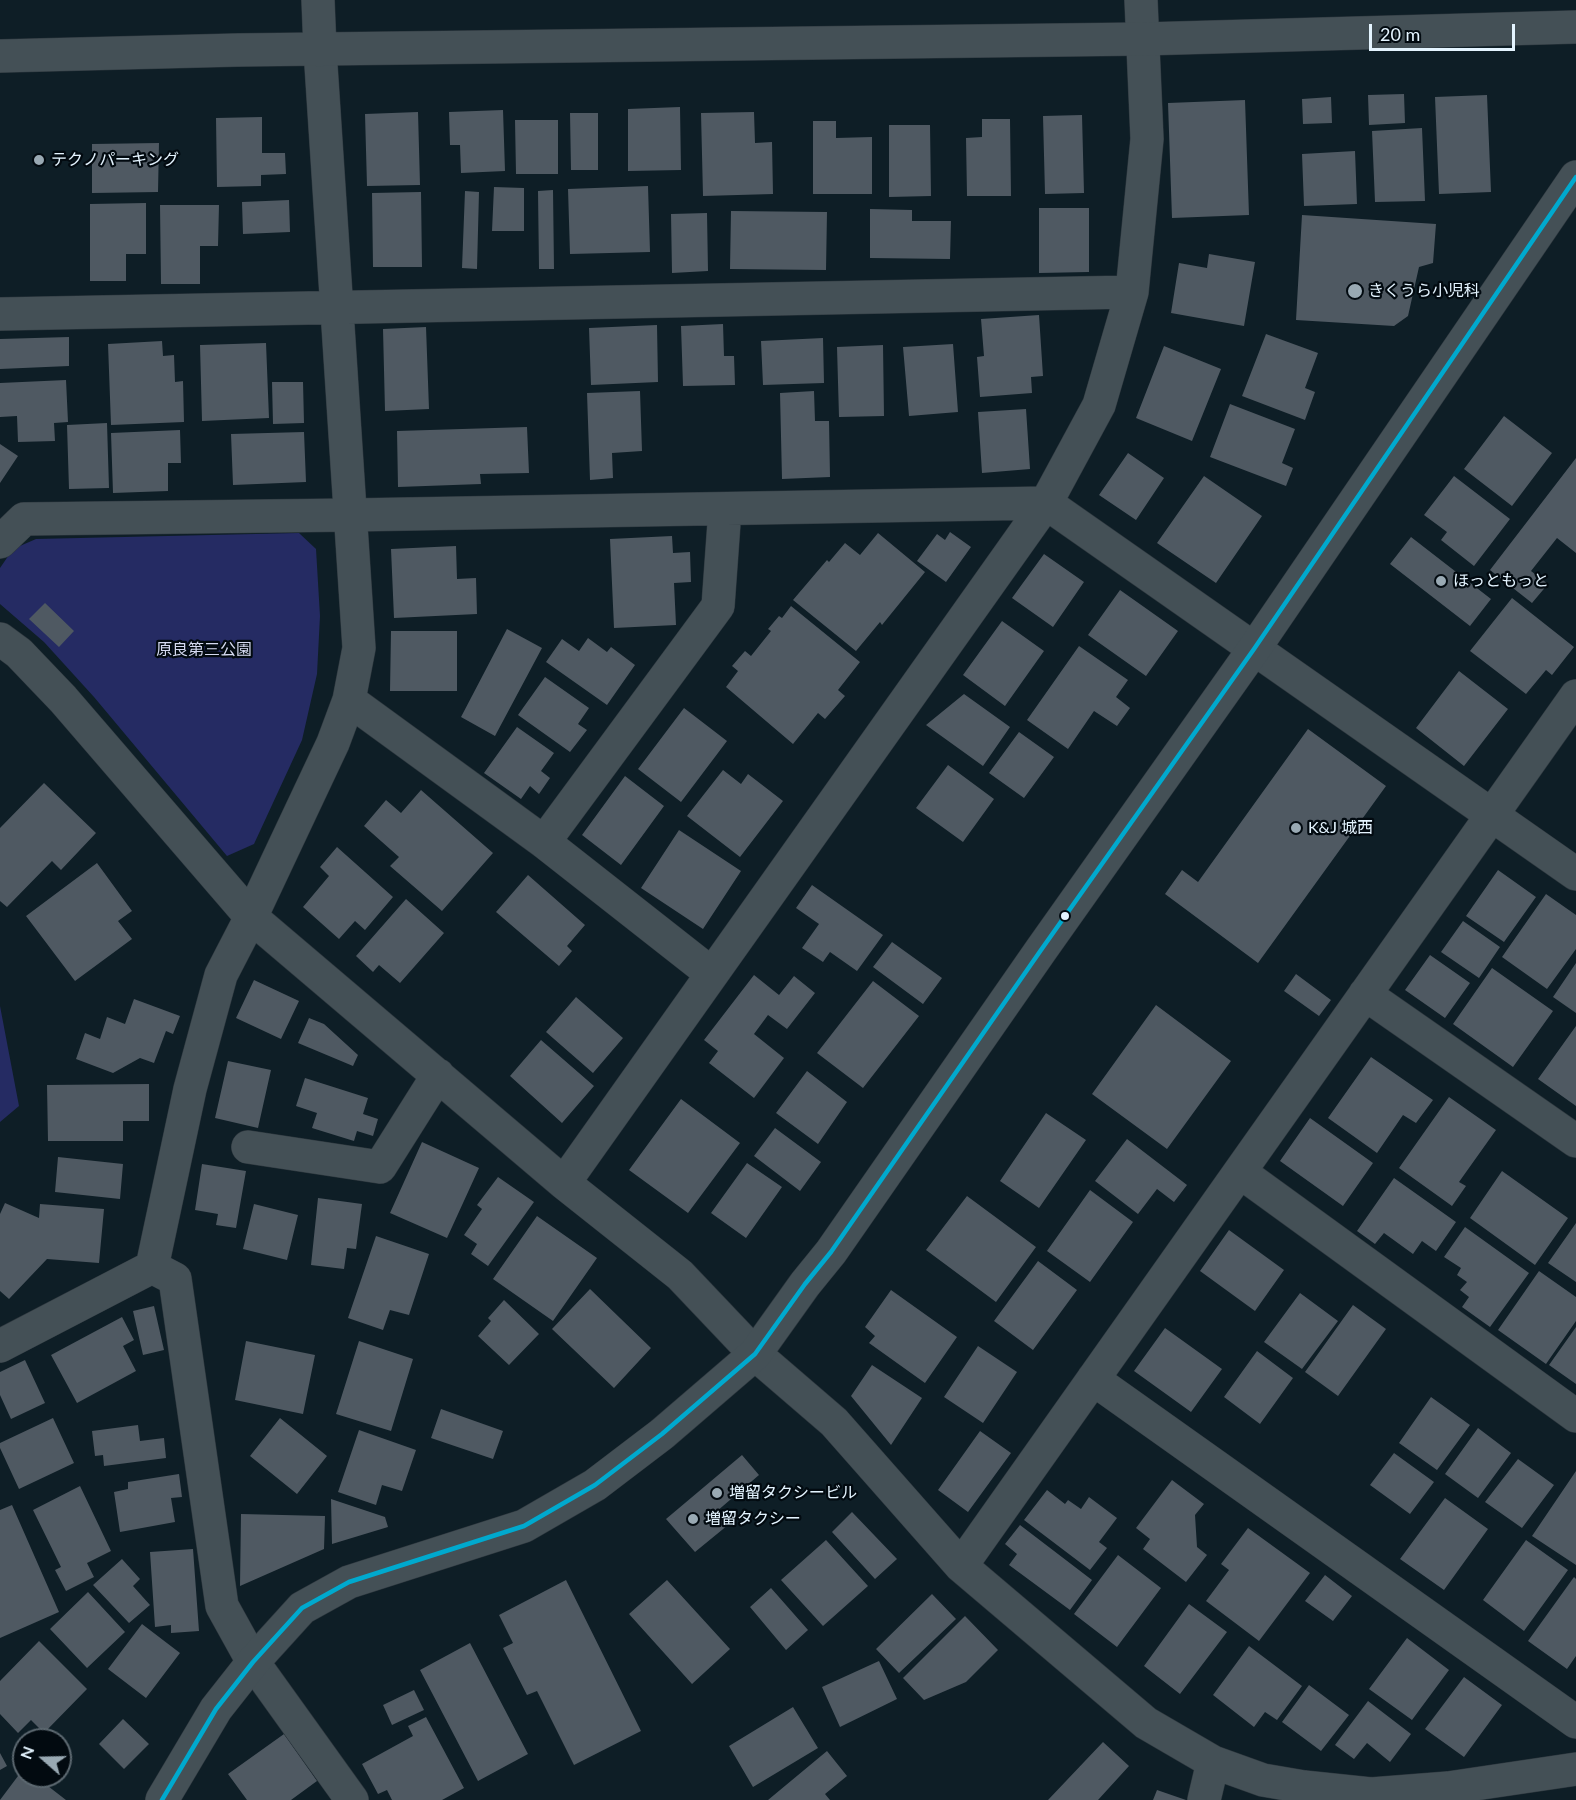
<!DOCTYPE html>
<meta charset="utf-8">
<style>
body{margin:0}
#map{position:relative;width:1576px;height:1800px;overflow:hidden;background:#0e1e26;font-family:Lato,sans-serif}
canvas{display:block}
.north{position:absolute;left:12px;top:1728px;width:60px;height:60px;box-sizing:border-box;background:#020a10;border:2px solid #5c6870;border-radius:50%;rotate:290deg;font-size:16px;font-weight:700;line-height:24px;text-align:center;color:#e4f4ff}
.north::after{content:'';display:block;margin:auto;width:21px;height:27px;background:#99a9b3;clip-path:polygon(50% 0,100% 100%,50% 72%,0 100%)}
.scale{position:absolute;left:1369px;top:24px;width:146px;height:27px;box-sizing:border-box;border:3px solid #e4f4ff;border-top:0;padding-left:8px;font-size:18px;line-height:21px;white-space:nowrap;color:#e4f4ff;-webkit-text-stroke:4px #020a10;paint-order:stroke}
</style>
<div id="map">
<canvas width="1576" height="1800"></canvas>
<div class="north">N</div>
<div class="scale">20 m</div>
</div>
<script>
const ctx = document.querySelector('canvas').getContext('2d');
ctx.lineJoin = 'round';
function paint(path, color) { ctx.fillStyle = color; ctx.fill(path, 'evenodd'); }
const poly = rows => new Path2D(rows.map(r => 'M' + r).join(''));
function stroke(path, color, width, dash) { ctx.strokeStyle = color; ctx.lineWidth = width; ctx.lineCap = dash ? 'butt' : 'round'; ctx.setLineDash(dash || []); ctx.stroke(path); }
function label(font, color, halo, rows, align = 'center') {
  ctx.font = font + ' Lato,"Noto Sans JP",sans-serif'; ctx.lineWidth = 4.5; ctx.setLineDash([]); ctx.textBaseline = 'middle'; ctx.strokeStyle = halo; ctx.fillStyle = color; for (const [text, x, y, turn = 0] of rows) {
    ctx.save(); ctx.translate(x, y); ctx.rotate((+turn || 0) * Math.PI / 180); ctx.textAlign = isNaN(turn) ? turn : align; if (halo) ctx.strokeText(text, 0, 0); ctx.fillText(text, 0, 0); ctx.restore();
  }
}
const green = poly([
 [299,533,316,549,320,616,317,674,302,740,254,844,227,856,94,697,44,642,0,604,0,568,13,549,36,539],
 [0,1006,19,1106,0,1122]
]);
const building = poly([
 [1404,94,1405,123,1369,125,1368,95],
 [1487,95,1491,192,1439,194,1435,97],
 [1331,97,1332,123,1303,124,1302,99],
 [1245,100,1249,215,1172,218,1168,103],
 [680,107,681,170,628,171,628,109],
 [503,110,505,171,461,173,460,145,450,145,449,112],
 [418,112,420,185,367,186,365,114],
 [754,112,755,143,772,142,773,194,703,196,701,113],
 [570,113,598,113,598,170,571,170],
 [1082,115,1084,193,1045,194,1043,116],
 [262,117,262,153,285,153,286,174,261,175,261,186,217,187,216,118],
 [982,119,1010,119,1011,196,967,196,966,138,982,137],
 [515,120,558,120,558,174,516,174],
 [813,121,836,121,836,138,872,137,872,194,813,194],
 [889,125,930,125,931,196,889,197],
 [1422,128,1425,201,1375,202,1372,131],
 [159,143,158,192,92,193,92,144],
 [1355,151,1357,204,1304,206,1302,154],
 [648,186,650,252,570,254,568,189],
 [494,187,524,188,524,231,492,231],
 [553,190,554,269,539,269,538,191],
 [465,191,479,192,477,269,462,268],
 [421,192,422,267,373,267,372,193],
 [289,200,290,232,243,234,242,202],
 [146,203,146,254,126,254,126,281,90,281,90,204],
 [160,205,219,205,218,246,200,246,200,284,161,284],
 [1039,208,1089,208,1089,272,1039,273],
 [870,209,912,210,912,221,951,221,950,259,870,258],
 [731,211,827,212,826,270,730,269],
 [707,213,708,271,672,273,671,214],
 [1302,215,1436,224,1433,263,1419,267,1408,316,1394,326,1296,320],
 [1209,254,1255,262,1244,326,1171,313,1179,263,1207,268],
 [1039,315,1043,376,1031,377,1032,393,980,397,977,357,984,356,981,319],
 [723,324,724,356,734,356,735,385,683,386,681,326],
 [657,325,658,382,591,385,589,328],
 [426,327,429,409,385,411,383,329],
 [1266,334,1318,353,1305,388,1315,392,1305,420,1242,396],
 [69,337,69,366,0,369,0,339],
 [823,338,824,383,763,385,761,341],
 [162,341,163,356,174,355,175,382,183,381,184,422,111,425,108,344],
 [266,343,269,418,202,421,200,345],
 [953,344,958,412,909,416,903,347],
 [883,345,884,416,839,417,837,347],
 [1164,346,1221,369,1192,441,1136,418],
 [66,380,68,422,54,423,55,441,18,442,17,416,0,417,0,383],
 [272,382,303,382,304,423,273,424],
 [640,391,642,451,612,453,613,478,590,480,587,393],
 [814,391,815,421,829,421,830,477,782,479,780,393],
 [1230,404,1295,429,1282,463,1293,468,1286,486,1210,457],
 [1026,409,1030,469,982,473,978,412],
 [1504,416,1552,453,1512,506,1464,469],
 [107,423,109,488,69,489,67,425],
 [527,427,529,473,480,474,481,484,398,487,397,431],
 [180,430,181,463,168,463,168,491,113,493,111,433],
 [304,432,306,482,233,485,231,434],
 [0,444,18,456,0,483],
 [1128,453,1164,478,1136,520,1099,495],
 [1576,458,1576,553,1557,538,1531,571,1548,584,1532,603,1490,570],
 [1204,476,1262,516,1216,583,1157,543],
 [1454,476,1510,519,1474,566,1441,540,1447,532,1424,515],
 [950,532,971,547,946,582,917,561,937,534,945,540],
 [878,533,925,572,882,625,880,622,856,651,793,600,827,560,829,562,845,543,860,555],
 [672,536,673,553,690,552,691,582,674,583,676,625,614,628,610,539],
 [1411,537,1491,599,1470,626,1390,564],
 [456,546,457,579,476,578,477,614,394,618,391,549],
 [1044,554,1084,582,1053,627,1012,598],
 [1120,590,1178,631,1146,676,1088,635],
 [1512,598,1574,647,1552,675,1546,670,1526,694,1470,651],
 [45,603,74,631,59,647,29,619],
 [791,606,860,662,838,690,845,696,825,719,818,713,793,744,726,687,738,671,732,666,745,651,751,656,771,631,768,629,779,616,782,618],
 [1002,621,1044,651,1005,706,963,675],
 [507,629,542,648,495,736,461,717],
 [391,631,457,631,457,691,390,691],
 [588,638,607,652,611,647,635,665,607,705,546,662,562,639,579,651],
 [1079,646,1128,680,1116,697,1130,708,1117,726,1094,711,1068,749,1027,720],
 [1459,671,1508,709,1464,766,1416,728],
 [545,677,589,708,578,724,587,730,570,752,518,715],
 [964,694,1010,727,983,766,926,725],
 [684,708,727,741,681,802,638,769],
 [517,727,554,753,541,771,550,778,539,794,530,786,521,799,484,773],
 [1308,729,1386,786,1258,963,1165,894,1182,870,1198,882],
 [1019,732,1054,757,1024,798,989,773],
 [948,765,994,799,963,842,916,808],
 [723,770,741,784,748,774,783,801,740,857,687,816],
 [625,776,664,806,621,865,582,835],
 [44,783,96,833,61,870,52,861,7,907,0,901,0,828],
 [421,790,493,853,442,911,390,866,399,857,364,826,386,800,401,813],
 [679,830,741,871,703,929,641,888],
 [337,847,393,897,365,930,355,921,339,939,303,907,329,876,320,867],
 [97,863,132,911,118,921,132,939,75,981,26,916],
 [1498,870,1536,897,1504,942,1466,916],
 [528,875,585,925,567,946,572,951,559,966,496,912],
 [812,885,883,935,857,971,830,952,823,962,802,948,819,924,796,908],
 [1546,894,1576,915,1576,949,1547,989,1502,957],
 [406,899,444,933,400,983,379,965,373,972,356,956],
 [1463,921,1500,947,1479,978,1441,952],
 [892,942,942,978,923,1004,873,967],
 [1430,955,1470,983,1445,1018,1405,990],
 [1576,963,1576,1013,1553,997],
 [1492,968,1553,1011,1513,1067,1453,1024],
 [1296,974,1331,1000,1319,1016,1284,991],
 [754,975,779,995,794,976,815,993,787,1029,768,1015,754,1034,784,1058,754,1098,709,1063,718,1051,704,1040],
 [254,980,299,1001,281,1039,236,1018],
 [873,981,919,1016,863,1088,817,1053],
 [576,997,623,1038,593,1073,546,1032],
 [134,999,180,1016,173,1034,166,1031,154,1063,140,1058,113,1073,76,1059,85,1033,100,1039,107,1017,125,1024],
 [1156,1005,1231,1061,1167,1149,1092,1094],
 [309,1018,324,1024,358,1055,353,1066,298,1043],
 [1576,1026,1576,1106,1538,1079],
 [541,1040,594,1086,562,1123,510,1076],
 [1371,1057,1433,1100,1416,1123,1403,1115,1377,1153,1328,1118],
 [228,1061,271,1070,258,1128,215,1118],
 [807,1071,847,1102,818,1144,776,1113],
 [305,1078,368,1098,363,1114,378,1119,373,1136,357,1131,354,1141,312,1128,317,1113,296,1106],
 [149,1084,149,1121,123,1121,123,1141,48,1141,47,1085],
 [1449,1097,1496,1130,1459,1182,1466,1186,1452,1206,1399,1168],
 [681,1099,740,1143,688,1213,629,1170],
 [1046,1113,1086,1140,1039,1208,1000,1181],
 [1310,1118,1373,1163,1343,1206,1280,1161],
 [775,1128,821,1162,800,1191,754,1156],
 [1127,1139,1187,1185,1174,1202,1157,1189,1138,1214,1095,1181],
 [422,1142,479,1168,447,1238,390,1213],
 [58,1157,123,1164,120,1199,55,1192],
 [747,1163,782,1187,746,1238,711,1213],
 [202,1164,246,1171,236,1228,216,1225,218,1214,195,1210],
 [1502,1171,1568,1218,1535,1265,1470,1218],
 [498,1177,534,1202,488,1266,471,1254,477,1244,464,1235,482,1209,477,1205],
 [1394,1178,1456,1222,1436,1251,1422,1241,1413,1254,1384,1233,1375,1244,1357,1231],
 [1090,1190,1133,1222,1090,1282,1047,1251],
 [967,1196,1036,1247,996,1302,926,1250],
 [318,1198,362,1204,356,1249,347,1248,344,1269,311,1265],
 [5,1203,39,1218,40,1204,104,1209,99,1263,47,1259,9,1299,0,1291,0,1214],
 [254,1204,298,1215,287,1260,243,1249],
 [537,1216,597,1258,553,1321,493,1279],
 [1576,1223,1576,1282,1548,1263],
 [1465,1227,1529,1273,1490,1327,1462,1307,1469,1297,1460,1290,1467,1282,1457,1275,1461,1268,1444,1257],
 [1229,1230,1284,1270,1255,1311,1200,1271],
 [376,1236,429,1254,409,1315,390,1310,383,1330,348,1318],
 [1038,1261,1077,1290,1033,1350,994,1321],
 [1539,1271,1576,1297,1576,1321,1546,1364,1498,1330],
 [590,1289,651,1348,614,1388,552,1329],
 [891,1290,957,1337,925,1383,869,1343,875,1336,865,1327],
 [1300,1293,1338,1321,1302,1369,1264,1342],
 [504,1300,539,1334,509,1365,478,1336,491,1321,488,1318],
 [1353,1305,1386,1329,1338,1396,1305,1372],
 [154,1306,164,1350,143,1355,133,1311],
 [122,1317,134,1340,123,1346,136,1371,77,1403,51,1355],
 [1576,1327,1576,1384,1549,1365],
 [1165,1328,1222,1369,1191,1412,1134,1371],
 [246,1341,315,1355,303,1414,235,1400],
 [359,1341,413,1359,391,1431,336,1414],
 [978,1346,1017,1372,983,1423,944,1397],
 [1257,1351,1293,1378,1260,1424,1224,1397],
 [25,1360,45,1403,11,1419,0,1395,0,1372],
 [872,1365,922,1398,891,1445,851,1396],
 [1431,1397,1470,1425,1437,1470,1399,1443],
 [441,1409,503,1431,493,1459,431,1438],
 [53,1418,74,1463,19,1489,0,1448,0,1443],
 [280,1418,327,1456,297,1494,250,1456],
 [138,1425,140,1441,164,1438,166,1458,104,1466,103,1455,95,1456,92,1431],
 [1478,1428,1511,1453,1478,1498,1445,1474],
 [359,1430,416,1450,402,1491,382,1485,376,1505,338,1492],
 [980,1431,1011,1453,968,1512,938,1490],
 [1394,1453,1434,1482,1410,1514,1370,1485],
 [742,1455,759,1475,716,1512,728,1525,695,1552,666,1519],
 [1518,1459,1554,1485,1522,1528,1485,1502],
 [1576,1471,1576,1565,1532,1536],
 [179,1474,182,1497,171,1498,175,1522,120,1532,114,1492,128,1489,128,1482],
 [1172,1480,1204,1504,1195,1515,1197,1547,1207,1555,1186,1582,1143,1549,1150,1539,1136,1528],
 [80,1486,111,1551,87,1563,94,1577,66,1591,55,1570,61,1567,33,1510],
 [1047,1490,1065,1504,1068,1500,1081,1509,1089,1497,1117,1518,1099,1542,1107,1548,1090,1570,1024,1520],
 [1445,1498,1488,1529,1444,1590,1400,1559],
 [331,1499,385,1517,388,1527,332,1544],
 [12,1505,59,1612,0,1638,0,1510],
 [852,1512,897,1559,875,1579,832,1532],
 [241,1514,325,1516,324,1549,240,1586],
 [1020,1525,1092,1580,1070,1610,1009,1565,1017,1554,1005,1544],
 [1248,1528,1310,1573,1259,1641,1206,1601,1229,1570,1221,1564],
 [826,1540,868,1586,823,1626,781,1580],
 [1526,1540,1568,1570,1524,1631,1483,1600],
 [193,1549,199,1631,171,1633,171,1625,155,1627,150,1552],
 [1118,1555,1161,1588,1117,1647,1074,1614],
 [122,1559,140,1579,133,1586,150,1605,129,1623,93,1585],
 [1325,1575,1352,1596,1333,1621,1305,1601],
 [1574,1577,1576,1579,1576,1656,1567,1669,1528,1641],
 [566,1580,641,1731,574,1765,537,1691,527,1695,503,1648,513,1643,499,1615],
 [667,1580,730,1649,692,1684,629,1614],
 [771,1588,808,1630,786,1650,750,1607],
 [88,1592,125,1632,87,1668,50,1629],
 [932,1594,956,1619,899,1673,876,1649],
 [1189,1604,1227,1632,1180,1694,1144,1666],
 [965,1616,998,1650,966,1682,924,1700,903,1678],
 [142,1624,180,1653,146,1698,108,1669],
 [1407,1638,1449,1670,1412,1720,1369,1689],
 [39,1641,87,1689,44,1733,31,1720,18,1733,0,1714,0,1681],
 [470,1643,528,1754,478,1781,420,1670],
 [1249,1646,1302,1686,1277,1720,1265,1712,1254,1727,1213,1695],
 [879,1661,897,1699,840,1727,822,1687],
 [1464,1677,1502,1705,1464,1757,1425,1729],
 [1309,1685,1349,1715,1321,1751,1282,1722],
 [414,1690,424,1710,392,1725,383,1705],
 [1368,1701,1411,1734,1390,1762,1367,1743,1354,1759,1335,1745],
 [793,1707,818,1748,753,1787,729,1746],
 [426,1717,464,1788,442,1800,392,1800,387,1790,378,1794,362,1764,413,1736,408,1726],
 [123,1719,149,1744,124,1769,99,1744],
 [284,1734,317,1781,291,1800,247,1800,228,1774],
 [1103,1742,1129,1766,1098,1800,1048,1800],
 [827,1751,847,1776,825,1794,830,1800,768,1800],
 [0,1753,7,1766,0,1770],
 [24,1768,24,1776,35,1776,66,1800,0,1800],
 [1157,1790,1186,1800,1153,1800]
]);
const minor = poly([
 [0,314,1132,292],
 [0,542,24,519,350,515,1046,503,1576,874],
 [0,639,19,653,63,699,251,917,564,1183,680,1275,755,1354,834,1422,961,1566,1146,1723,1213,1762,1263,1780,1304,1787,1371,1794,1448,1788,1576,1769],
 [349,700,544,842,712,974],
 [544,842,718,606,725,509],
 [1365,994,1576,1141],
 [248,1147,380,1167,438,1075],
 [1240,1172,1576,1416],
 [564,1183,1046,503,1099,405,1132,292,1147,139,1141,0],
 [152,1267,175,1279,222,1606,253,1662,352,1800],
 [0,1346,152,1267,190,1089,221,975,251,917,333,743,349,700,359,648,320,50],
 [1093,1379,1576,1722],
 [961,1566,1576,696],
 [1204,1800,1213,1762]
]);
const tertiary = poly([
 [318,0,320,50],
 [0,56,238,50,1142,39,1576,27],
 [162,1800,216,1709,253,1662,302,1608,349,1582,524,1526,595,1485,662,1434,755,1354,805,1284,831,1252,1041,950,1254,649,1576,177]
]);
const bus1 = poly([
 [162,1800,216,1709,253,1662,302,1608,349,1582,524,1526,595,1485,662,1434,755,1354,805,1284,831,1252,1041,950,1254,649,1576,177]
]);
const markers = [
 [39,160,6,"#99a9b3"],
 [1355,291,8,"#99a9b3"],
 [1441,581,6,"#99a9b3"],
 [1296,828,6,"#99a9b3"],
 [1065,916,5,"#e4f4ff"],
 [717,1493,6,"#99a9b3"],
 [693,1519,6,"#99a9b3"]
];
const poiNames = [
 ["テクノパーキング",51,160],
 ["きくうら小児科",1368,291],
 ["ほっともっと",1453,581],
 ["K&J 城西",1308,828],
 ["増留タクシービル",729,1493],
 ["増留タクシー",705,1519]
];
const parkNames = [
 ["原良第三公園",204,650]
];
paint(green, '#252b63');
paint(building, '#4f5962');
stroke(minor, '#2d373e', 34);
stroke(tertiary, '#2d373e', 34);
stroke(minor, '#445056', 33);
stroke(tertiary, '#445056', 33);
stroke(bus1, '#00a9ce', 4.5);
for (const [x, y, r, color] of markers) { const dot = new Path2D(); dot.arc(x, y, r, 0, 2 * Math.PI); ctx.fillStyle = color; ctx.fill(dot); stroke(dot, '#020a10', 2); }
label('16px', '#e4f4ff', '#020a10', poiNames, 'left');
label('16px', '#d5daf0', '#020a10', parkNames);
</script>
